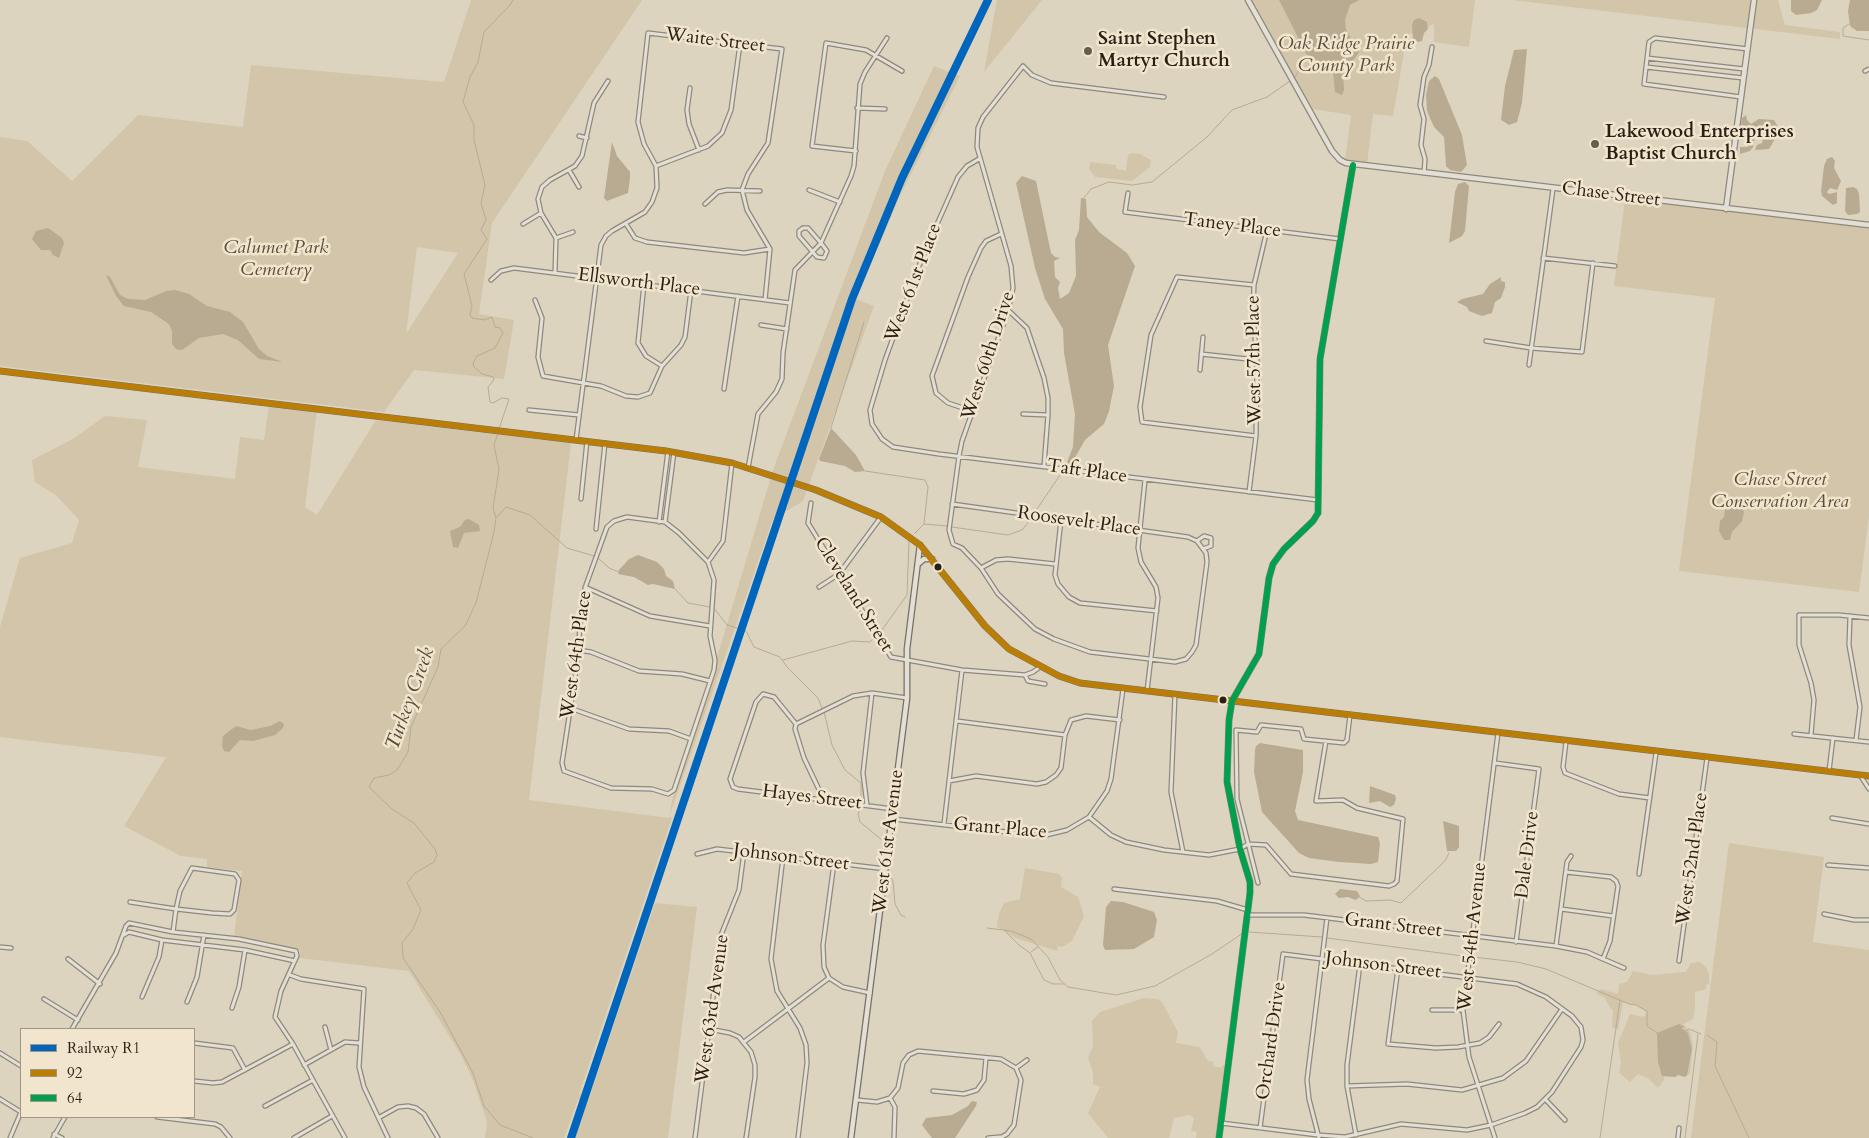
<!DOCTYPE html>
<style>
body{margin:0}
#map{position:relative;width:1869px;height:1138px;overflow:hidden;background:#dcd4bf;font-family:Cardo,serif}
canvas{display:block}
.legend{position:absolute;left:20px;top:1028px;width:175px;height:90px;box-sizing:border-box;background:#f1e6cd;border:1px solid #a19683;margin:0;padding:6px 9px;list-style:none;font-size:15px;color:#2a1f15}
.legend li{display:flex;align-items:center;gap:10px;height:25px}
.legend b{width:25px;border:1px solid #a19683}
</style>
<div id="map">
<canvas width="1869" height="1138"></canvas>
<ul class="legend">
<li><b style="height:6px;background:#0065bd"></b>Railway R1</li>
<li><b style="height:6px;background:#ba7e06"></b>92</li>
<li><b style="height:6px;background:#029f4e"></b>64</li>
</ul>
</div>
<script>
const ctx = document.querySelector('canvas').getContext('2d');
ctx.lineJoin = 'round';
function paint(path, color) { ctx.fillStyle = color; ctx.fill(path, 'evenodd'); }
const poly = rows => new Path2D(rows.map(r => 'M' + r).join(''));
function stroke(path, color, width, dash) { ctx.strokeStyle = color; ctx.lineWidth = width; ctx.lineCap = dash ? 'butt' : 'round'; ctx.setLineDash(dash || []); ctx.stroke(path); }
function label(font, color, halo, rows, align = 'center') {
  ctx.font = font + ' Cardo,serif'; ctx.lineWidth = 5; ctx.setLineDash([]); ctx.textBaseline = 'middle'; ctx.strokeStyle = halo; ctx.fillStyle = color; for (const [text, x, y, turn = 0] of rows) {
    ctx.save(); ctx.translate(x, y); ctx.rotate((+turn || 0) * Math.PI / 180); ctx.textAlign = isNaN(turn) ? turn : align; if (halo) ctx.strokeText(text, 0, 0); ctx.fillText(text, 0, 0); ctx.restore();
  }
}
const green = poly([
 [471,0,642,0,492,223,479,314,514,320,504,379,414,370,384,412,0,366,0,137,27,141,72,181,138,115,243,127,251,65,444,82],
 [417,247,458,253,406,334],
 [997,0,1042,0,984,72],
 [1249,0,1475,0,1469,47,1434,42,1434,24,1407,35,1393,116,1373,114,1367,164,1345,160,1351,115,1313,109],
 [1512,0,1778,0,1785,25,1840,32,1840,39],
 [934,66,960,76,899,198,856,299,874,306,803,501,773,519,669,817,672,818,579,1094,589,1098,655,903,697,907,668,1138,574,1138,587,1102,578,1099,564,1138,485,1138,487,1122,473,1080,461,1055,409,971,300,958,300,950,234,937,242,871,207,867,207,859,181,856,124,826,166,757,0,737,0,627,20,558,72,543,79,520,57,496,35,482,32,460,73,439,105,416,147,420,138,467,235,479,240,437,264,440,269,405,317,410,305,507,317,515,376,420,571,443,529,800,669,818,674,790,710,681,773,470,885,171],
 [1131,153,1140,154,1151,160,1150,167,1132,181,1095,177,1089,169,1090,162,1116,165,1117,169,1126,171,1128,155],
 [1625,199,1869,228,1869,516,1859,592,1679,571,1715,298,1614,286],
 [1729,843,1824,857,1813,942,1869,950,1869,1138,1691,1138],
 [1025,868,1059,874,1062,878,1061,887,1078,897,1084,916,1072,941,1062,947,1058,946,1057,951,1016,938,997,927,999,914,1004,903,1020,899],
 [1700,962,1706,967,1709,975,1709,984,1706,985,1706,989,1695,992,1695,1009,1693,1019,1683,1024,1690,1032,1693,1044,1690,1074,1685,1077,1678,1075,1675,1077,1664,1076,1664,1080,1658,1088,1649,1079,1638,1074,1630,1082,1619,1073,1621,1063,1618,1043,1630,1014,1643,1017,1648,1013,1636,1005,1623,1002,1618,1030,1612,1027,1613,1010,1610,1008,1605,998,1596,993,1601,989,1618,994,1619,984,1627,982,1633,971,1651,975,1686,972,1691,963],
 [1144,998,1157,999,1162,1002,1178,1032,1176,1043,1200,1047,1207,1060,1213,1062,1213,1066,1221,1068,1223,1065,1226,1066,1216,1138,1196,1138,1197,1132,1191,1131,1194,1118,1190,1115,1174,1118,1169,1138,1108,1138,1088,1113,1100,1087,1093,1084,1093,1073,1088,1058,1093,1046,1092,1021,1100,1012]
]);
const water = poly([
 [1279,0,1359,0,1350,5,1345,20,1346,30,1359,52,1350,65,1343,69,1344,90,1342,95,1335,92,1333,71,1315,59,1309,59],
 [1791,0,1822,0,1817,10,1811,13,1796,15,1791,11],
 [1850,0,1869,0,1869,31,1857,31,1850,26,1848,11],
 [1419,18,1427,22,1428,29,1424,33,1422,41,1419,42,1413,40,1412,25,1414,20],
 [1527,49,1522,103,1517,122,1509,125,1501,120,1505,86,1514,50],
 [1435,76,1439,79,1462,135,1467,165,1461,172,1450,170,1446,166,1444,137,1434,127,1427,111,1426,95,1429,81],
 [1746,115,1747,120,1751,124,1759,119,1774,120,1778,127,1778,134,1769,149,1755,150,1757,145,1762,143,1763,138,1761,131,1756,132,1753,147,1750,151,1740,154,1740,147,1748,147,1749,133,1741,127,1742,118],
 [612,142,617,156,630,172,630,178,628,193,607,201,604,198],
 [1832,157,1835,161,1834,168,1841,181,1837,190,1830,188,1827,192,1829,194,1837,192,1837,203,1833,205,1822,196,1821,191,1824,166,1827,159],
 [1022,176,1036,181,1051,253,1055,257,1060,258,1054,261,1055,277,1060,282,1058,288,1060,299,1069,293,1076,276,1075,240,1079,230,1081,198,1086,199,1087,217,1099,232,1127,253,1135,266,1108,345,1114,386,1109,411,1104,424,1085,440,1073,461,1068,465,1066,465,1073,447,1075,414,1064,353,1063,329,1045,299,1035,268,1016,183],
 [1465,182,1469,186,1465,231,1462,236,1449,243,1455,192,1458,184],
 [1853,187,1857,189,1859,194,1860,212,1857,214,1848,215,1845,211,1846,188],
 [48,228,62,238,64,243,59,258,53,255,50,250,41,250,32,239,36,231],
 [106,275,110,277,120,295,128,299,145,300,166,291,175,290,189,294,207,306,230,312,243,322,259,349,267,356,283,362,259,359,238,340,223,334,199,338,182,350,176,349,172,344,172,331,169,324,151,312,124,306,116,296],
 [1501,277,1501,281,1505,282,1505,287,1501,298,1495,302,1492,313,1482,316,1469,311,1467,307,1457,302,1462,299,1483,294,1490,284],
 [831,428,856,455,865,471,855,472,845,466,820,461,819,459],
 [1726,504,1742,508,1744,512,1742,521,1732,532,1730,540,1724,540,1719,531,1720,521,1724,517],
 [469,519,479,525,480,531,464,533,458,548,453,547,450,531,460,527,465,520],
 [638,555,657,562,664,569,666,576,673,581,675,589,653,584,648,585,634,577,618,574,619,570,629,559],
 [280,721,284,724,283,728,275,735,253,741,240,740,229,752,224,751,222,746,223,736,236,726,251,730,270,726],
 [1260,743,1303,750,1303,772,1295,811,1298,820,1378,837,1380,843,1378,862,1371,864,1339,862,1309,858,1299,853,1262,812,1254,772,1255,750,1256,746],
 [1370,786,1395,795,1396,799,1394,805,1390,807,1380,801,1369,803],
 [1443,821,1459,826,1459,847,1456,851,1447,851],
 [1340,889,1357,891,1360,896,1356,900,1348,897,1339,898,1335,894],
 [1111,901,1123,902,1154,912,1157,920,1154,937,1134,949,1105,950,1103,945,1106,907],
 [1679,1024,1685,1027,1681,1028,1688,1033,1692,1049,1687,1075,1685,1077,1678,1075,1675,1077,1662,1076,1658,1062,1657,1033],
 [972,1101,977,1102,976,1106,955,1138,932,1138,922,1125,926,1118,952,1115,968,1106]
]);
const stream = poly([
 [1849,24,1843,28,1843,36,1869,40],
 [1295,77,1307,57],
 [1083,199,1091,189,1109,182,1132,185,1152,182,1207,137,1232,110,1267,97,1290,81],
 [831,428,864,322],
 [499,429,509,399,502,398,493,403,490,402,488,387,494,380,493,377,482,374,474,367,473,363,477,356,495,348,503,333,500,328,495,327,492,317,484,320,472,318,470,315,472,306,464,274,487,239,481,230,486,220,481,203,485,185,474,140,474,125,463,102,470,77,478,62,484,32,510,5,513,0],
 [498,433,494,445,499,469,493,508,496,518,494,532,476,603,465,626,441,649,438,667,411,727,408,752,397,770,389,775,374,778,369,787,392,809,414,823,435,849,437,855,434,862,415,873,407,883,421,910,413,929,402,943,403,958,440,1012,473,1073,484,1106,500,1125,533,1138],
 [1065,467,1066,465],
 [865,471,925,480,928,487,924,524],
 [1035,512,1062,472],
 [497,517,506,507,530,515,567,548,594,556],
 [952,527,1008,535,1022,530,1031,519],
 [914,534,924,524,947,526],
 [598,558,609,568,619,572],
 [675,589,688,603,710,607],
 [714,608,727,625,737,628],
 [743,630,746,631,754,647,780,657,787,667,818,698,822,708],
 [879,634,907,595,909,541],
 [783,660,852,641,870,642,875,637],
 [824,712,832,745,845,770,861,783,861,802],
 [861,807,858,814,860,822,882,840],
 [891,877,893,881,895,904,901,915,905,917],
 [1359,897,1366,901,1390,900,1401,903,1445,861,1449,853],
 [987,928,1011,931,1031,939,1048,957,1060,980,1068,987,1116,995,1155,986,1212,954,1243,933],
 [1005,931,1019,945,1030,953,1044,980,1053,984,1063,984],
 [1249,932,1322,937],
 [1327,938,1463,956],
 [1031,952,1038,947],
 [1473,957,1517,962,1546,969,1629,1004,1636,1005,1647,1011,1647,1026,1657,1033],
 [1685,1031,1689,1029,1701,1034],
 [1707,1035,1717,1042,1715,1066,1749,1138],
 [1600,1138,1620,1000],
 [1685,1138,1698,1034]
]);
const minor = poly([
 [1647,58,1744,69],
 [1646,67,1743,78],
 [1865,71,1869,69],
 [690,88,687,110,689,124,699,150],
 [1741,97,1644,84,1649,42,1655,38,1748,49],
 [857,108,885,109],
 [579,136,587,138],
 [856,151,812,146,826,43,866,50,902,71],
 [979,159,967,166,958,177,922,258,885,360,870,410,872,424,882,439,893,447,939,454,1318,500],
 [656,166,708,146,722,133,731,110,740,44],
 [569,170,579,187],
 [1424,173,1425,159,1421,145,1424,119,1420,105,1424,77,1429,65,1432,47],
 [809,190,840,202],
 [1128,193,1125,212,1340,239],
 [705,204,718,192,727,190,760,191],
 [523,224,541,213],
 [626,224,635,238,647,242,744,253,770,249],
 [803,228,808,228,821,243,827,251,824,258,817,257,799,236,799,231,803,228],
 [556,238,573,232],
 [1543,258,1615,266],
 [555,273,556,238,541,213,538,199,542,187,550,180,575,166,582,156,594,103,608,81],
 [491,280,501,271,514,268,790,303],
 [644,284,638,343,646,356,662,366],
 [1254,285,1177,277,1151,335,1140,407,1142,422,1256,436],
 [535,300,542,318,538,357,543,376,601,386,626,396,638,397,650,393,662,366,681,345,685,337,691,290],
 [1009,311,1027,328,1044,378,1048,398,1048,415,1044,466],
 [761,325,787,329],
 [1486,341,1531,348,1582,352,1593,263],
 [1201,354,1257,360],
 [1529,365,1553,189],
 [1200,370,1203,337],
 [724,389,738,296],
 [529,410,579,415],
 [972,411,948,403,936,393,932,376,968,277,981,248,986,241,1001,234],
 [1023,414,1048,415],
 [576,440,601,245,606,236,612,231,645,212,652,202,657,188,656,166,644,144,638,122,648,33,782,49,768,143,748,174,742,190,747,210,770,249,765,300],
 [748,468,758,414,776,392,782,379,783,353,795,270,821,243,851,176,854,166,860,84,865,72,887,38],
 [1145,480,1138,548,1141,562,1156,587,1158,598,1147,691],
 [1249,492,1256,436,1257,360,1253,315,1254,285,1267,230],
 [581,499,587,441],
 [811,503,808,523,891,657,962,670,1025,675,1033,672,1040,667],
 [952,504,1188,537,1197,541,1206,553,1207,562,1196,645,1192,652,1186,659,1175,662,1090,652,1054,639,1035,629,998,594,981,568,962,548,953,544,949,530,959,456,962,441,1008,311,1013,288,1011,266,977,147,978,128,983,117,1023,66,1032,75,1051,83,1164,97],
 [1061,520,1055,575,1058,584,1069,597,1080,603,1157,611],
 [659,522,668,451],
 [665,522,674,452],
 [596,529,605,443],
 [1197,541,1204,536,1211,538,1211,546,1203,549],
 [708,562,679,533,665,522,627,517,614,521,607,527,586,585,582,602,577,664,562,763,564,771,611,788,652,789,668,794,674,790,714,670,715,660,710,636,714,580,708,562,723,541,732,463],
 [981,568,996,560,1008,559,1055,564],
 [585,587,650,616,710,626],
 [819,587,839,574,881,517],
 [1850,616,1849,645,1860,707,1856,740],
 [578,650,591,652,639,671,682,674,710,681],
 [1025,675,1028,681,1045,684],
 [1175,694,1171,792,1183,852],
 [570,708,629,729,669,731,691,739],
 [957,721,1065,735],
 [796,724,853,696,872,693,907,698],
 [1794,734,1869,742],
 [1811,735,1814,700,1811,683,1799,645,1799,615,1839,615,1869,618],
 [1566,742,1563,767,1565,773,1619,794,1650,798],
 [1495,763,1539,769,1516,942],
 [1829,771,1833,738],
 [1860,775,1869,789],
 [949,781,976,776,1037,784,1046,782,1056,775,1061,768,1065,735,1071,720,1086,716,1120,720],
 [824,800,804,758,795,729,796,724,774,697,763,694,756,702,730,779,733,787,738,789,893,809],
 [867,805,863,773,872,693],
 [1089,817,1107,791,1111,779,1123,689],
 [1832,818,1869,824],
 [893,819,1042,836,1067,830,1089,817,1111,835,1126,842,1164,850,1209,855,1240,849,1248,844,1266,845,1291,874,1389,886,1394,884,1397,881,1403,819,1357,808,1343,800,1316,801,1326,741],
 [944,824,962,670],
 [697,854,717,849,886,869],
 [783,857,771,959,777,991,800,1028,806,1045,807,1063,798,1138],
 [834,863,823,945,824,967,829,978,843,987,870,993],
 [1828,865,1869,868],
 [1566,872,1611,877,1616,881,1618,886,1610,941,1603,959],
 [1639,874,1656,753],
 [1258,883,1237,799,1236,730,1257,732,1261,725,1301,729,1304,739,1344,743,1347,740,1350,715],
 [1114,889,1217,901,1248,910],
 [130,902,176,909,212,913,230,914,234,910,239,880,235,874,192,868,180,891,176,909,173,932],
 [1561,909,1613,916],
 [1824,914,1854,920,1869,920],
 [1248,915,1304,915,1556,946,1587,952,1624,968],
 [124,935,129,932,162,940,245,950,295,961],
 [1556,946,1567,862,1571,856],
 [0,947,11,948],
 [68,959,100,984],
 [1679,961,1707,758],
 [1398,968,1388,1044,1436,1048,1458,1047,1480,1043,1489,1037,1499,1024],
 [290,975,301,979,364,989,359,1067,364,1087,388,1138],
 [142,997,159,957,162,940],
 [44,999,78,1020],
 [187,1002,197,977,204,935],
 [232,1008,239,987,245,950],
 [1432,1010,1463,1010],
 [325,1027,331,1050],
 [72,1029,116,953,126,926,129,923,173,932,239,939,296,951,297,956,281,991,275,1017,293,1044,345,1138],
 [709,1029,730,1033,739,1037,751,1052,755,1065,755,1077,746,1138],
 [744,1042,829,978],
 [194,1043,233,1048,245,1070],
 [0,1053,21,1066],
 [304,1065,345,1042,359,1043],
 [1016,1068,1027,1060],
 [194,1081,213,1083,222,1082,293,1044],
 [1347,1086,1407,1084,1462,1090,1503,1078,1526,1061,1562,1009],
 [933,1091,964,1094,977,1090,984,1080,986,1058],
 [890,1098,895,1107,894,1138],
 [0,1099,21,1112],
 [1545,1099,1565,1120],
 [857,1100,877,1102,890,1098,898,1088,903,1063,909,1055,918,1051,1001,1059,1016,1068,1021,1080,1014,1125,1007,1134,1000,1138],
 [265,1106,313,1080],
 [157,1117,215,1124,221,1127,230,1138],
 [380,1117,398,1107,408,1106,416,1108,424,1114,438,1138],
 [1221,1123,1318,1135,1345,1137,1401,1124,1467,1130,1491,1125,1525,1113,1537,1107,1552,1092,1581,1047,1583,1040,1581,1027,1572,1016,1546,997,1517,984,1283,954,1260,1128],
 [54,1134,62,1138],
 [1356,1135,1347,1086,1347,1065,1360,964],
 [10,1138,21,1112],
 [53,1138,65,1117],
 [294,1138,332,1116],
 [695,1138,721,935,739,890,744,852],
 [988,1138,1000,1137],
 [1319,1138,1309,1099,1307,1080,1327,918],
 [1495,1138,1469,1057,1463,1010,1498,733],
 [1678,1138,1679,1128]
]);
const tertiary = poly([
 [1248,0,1332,151,1340,160,1346,163,1869,225],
 [1726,209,1754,0],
 [1219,1138,1250,893,1250,882,1240,849,1227,782,1229,720,1232,701,1259,654,1269,578,1273,564,1284,549,1313,521,1318,513,1320,359,1353,165]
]);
const secondary = poly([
 [0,371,666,451,732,463,816,490,881,517,920,545,985,626,1009,649,1059,676,1080,683,1869,776],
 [918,564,924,559,932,559],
 [851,1138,907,698,907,649,920,545]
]);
const bus1 = poly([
 [0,371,666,451,732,463,816,490,881,517,920,545,985,626,1009,649,1059,676,1080,683,1869,776]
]);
const bus2 = poly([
 [1219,1138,1250,893,1250,882,1240,849,1227,782,1229,720,1232,701,1259,654,1269,578,1273,564,1284,549,1313,521,1318,513,1320,359,1353,165]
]);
const rail1 = poly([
 [571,1138,852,299,902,178,988,0]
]);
const markers = [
 [1088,51,5,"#685e50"],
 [1595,144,5,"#685e50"],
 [938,567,4.5,"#2a1f15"],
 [1223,700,4.5,"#2a1f15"]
];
const poiNames = [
 ["Saint Stephen",1098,40],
 ["Martyr Church",1098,62],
 ["Lakewood Enterprises",1605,133],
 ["Baptist Church",1605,155]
];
const streetNames = [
 ["Waite Street",715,41,7],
 ["Chase Street",1611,195,7],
 ["Taney Place",1232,226,7],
 ["Ellsworth Place",639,283,7],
 ["West 61st Place",914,283,-69],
 ["West 60th Drive",989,356,-72],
 ["West 57th Place",1255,360,-91],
 ["Taft Place",1087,472,8],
 ["Roosevelt Place",1079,522,8],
 ["Cleveland Street",853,595,58],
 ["West 64th Place",577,655,-82],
 ["Hayes Street",812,798,7],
 ["Grant Place",1000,829,5],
 ["West 61st Avenue",889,842,-83],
 ["Dale Drive",1528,855,-83],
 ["Johnson Street",791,858,7],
 ["West 52nd Place",1693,859,-82],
 ["Grant Street",1393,926,7],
 ["West 54th Avenue",1473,937,-84],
 ["Johnson Street",1383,966,7],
 ["West 63rd Avenue",713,1009,-82],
 ["Orchard Drive",1272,1041,-82]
];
const parkNames = [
 ["Oak Ridge Prairie",1346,45],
 ["County Park",1346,67],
 ["Calumet Park",276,249],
 ["Cemetery",276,271],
 ["Chase Street",1780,481],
 ["Conservation Area",1780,503]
];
const waterNames = [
 ["Turkey Creek",411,699,-70]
];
paint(green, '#d2c5a9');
paint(water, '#b8ab91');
stroke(stream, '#b8ab91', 1);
stroke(minor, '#8f897c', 5.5);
stroke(tertiary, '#8f897c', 7);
stroke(secondary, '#767065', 7);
stroke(minor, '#e4dfd5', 3);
stroke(tertiary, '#e4dfd5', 4.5);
stroke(secondary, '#e4dfd5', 4.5);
stroke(bus1, '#ba7e06', 6);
stroke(bus2, '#029f4e', 6);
stroke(rail1, '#0065bd', 8);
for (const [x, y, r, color] of markers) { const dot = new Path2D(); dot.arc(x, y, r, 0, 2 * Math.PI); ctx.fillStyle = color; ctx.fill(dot); stroke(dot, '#f1e6cd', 2); }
label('bold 19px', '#2a1f15', '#f1e6cd', poiNames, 'left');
label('19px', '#2a1f15', '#f1e6cd', streetNames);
label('italic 19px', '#5a4d3c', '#f1e6cd', parkNames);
label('italic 20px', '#564a39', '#f1e6cd', waterNames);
</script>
